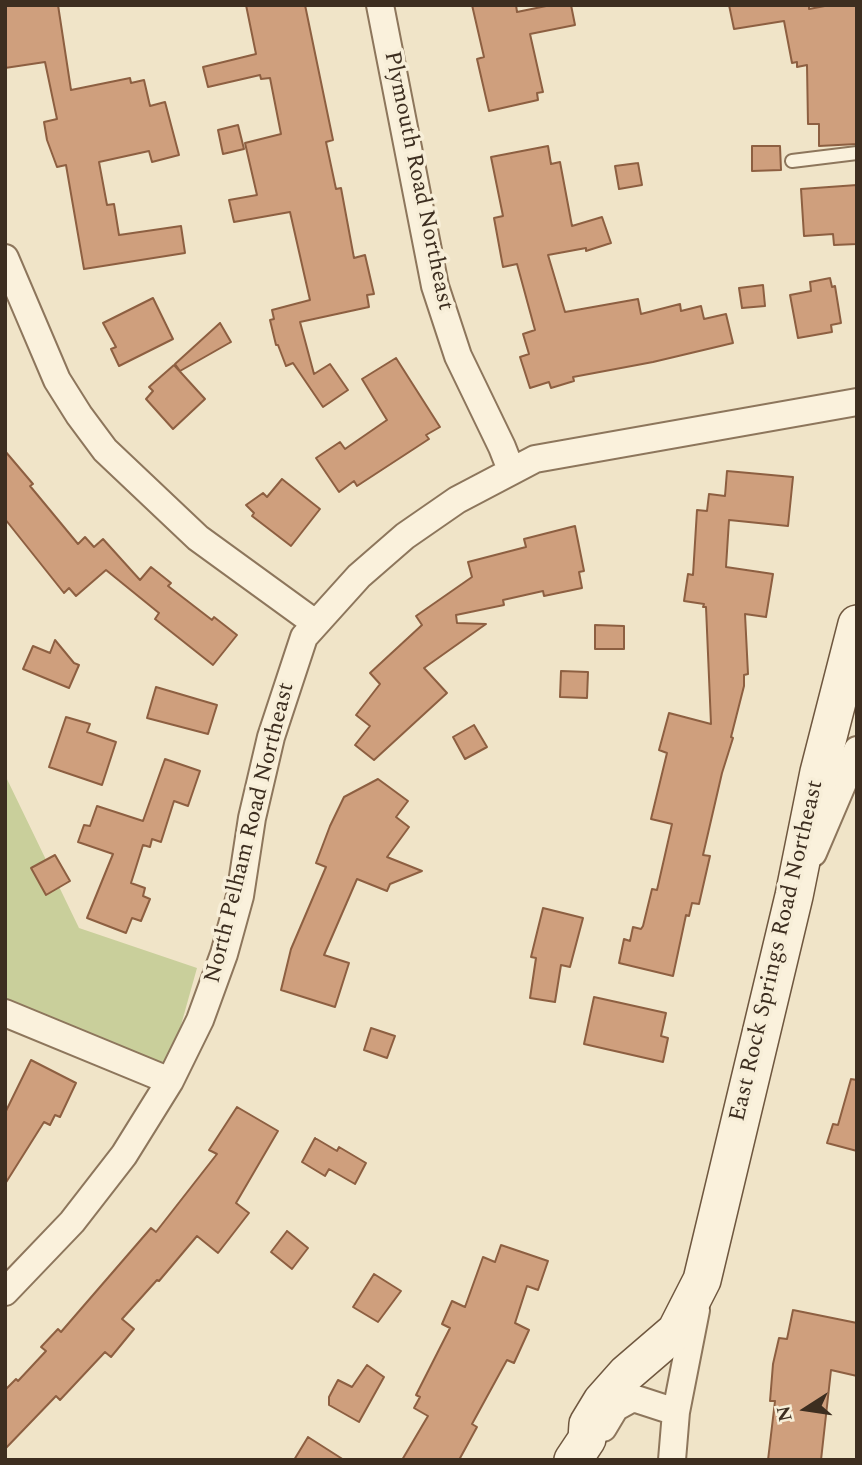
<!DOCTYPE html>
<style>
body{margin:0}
#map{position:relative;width:862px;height:1465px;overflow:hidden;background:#f0e4c8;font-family:Spectral,serif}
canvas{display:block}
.frame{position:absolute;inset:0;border:7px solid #3d2e20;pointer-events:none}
.north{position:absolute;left:771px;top:1374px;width:70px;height:70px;-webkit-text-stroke:5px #f7eed8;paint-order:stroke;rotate:258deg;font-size:19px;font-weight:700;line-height:28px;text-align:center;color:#3d2e20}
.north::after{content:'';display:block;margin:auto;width:24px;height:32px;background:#3d2e20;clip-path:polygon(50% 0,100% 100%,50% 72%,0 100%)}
</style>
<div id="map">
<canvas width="862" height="1465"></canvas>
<div class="frame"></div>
<div class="north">N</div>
</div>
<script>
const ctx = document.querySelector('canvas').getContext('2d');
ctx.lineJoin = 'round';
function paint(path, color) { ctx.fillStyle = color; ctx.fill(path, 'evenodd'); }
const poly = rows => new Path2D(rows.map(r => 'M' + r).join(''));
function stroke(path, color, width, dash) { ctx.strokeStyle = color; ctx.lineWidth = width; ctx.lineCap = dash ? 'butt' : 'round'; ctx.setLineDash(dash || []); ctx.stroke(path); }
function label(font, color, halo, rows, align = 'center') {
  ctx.font = font + ' Spectral,serif'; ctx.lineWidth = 7; ctx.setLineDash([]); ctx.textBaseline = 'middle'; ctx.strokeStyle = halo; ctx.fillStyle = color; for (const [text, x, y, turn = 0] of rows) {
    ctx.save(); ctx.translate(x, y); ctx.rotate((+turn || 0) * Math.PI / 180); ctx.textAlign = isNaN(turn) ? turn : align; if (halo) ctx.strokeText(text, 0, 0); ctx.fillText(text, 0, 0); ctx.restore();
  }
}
const green = poly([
 [5,775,79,928,197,968,167,1075,5,1005]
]);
const building = poly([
 [5,5,58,5,71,90,130,78,131,83,144,80,150,106,165,102,179,155,152,162,149,151,99,162,107,205,114,204,119,235,181,226,185,253,84,269,66,165,57,167,47,140,44,122,57,119,45,62,5,68,5,5],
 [246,5,305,5,333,140,326,142,336,189,341,188,354,258,365,255,374,294,367,295,369,307,300,322,314,374,330,364,348,390,323,407,293,363,286,366,278,345,276,345,270,320,274,319,272,310,310,300,290,212,234,222,229,200,257,195,245,143,281,134,270,78,261,79,260,75,208,87,203,67,256,54,246,5],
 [472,5,516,5,517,12,551,5,571,5,575,25,530,34,543,92,537,93,538,100,489,111,477,59,484,57,472,5],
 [729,5,809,5,809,9,830,5,857,5,857,144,819,146,819,124,808,124,807,65,797,67,797,62,792,63,784,21,734,29,729,5],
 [238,125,244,149,223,154,218,130,238,125],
 [548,146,551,164,560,162,572,226,602,217,611,243,586,251,586,248,548,255,565,312,638,299,641,314,680,304,681,311,701,306,704,319,726,314,733,343,653,362,573,377,574,381,551,388,549,382,530,388,520,357,529,354,523,334,535,330,517,264,503,267,494,218,503,216,491,157,548,146],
 [752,146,780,146,781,170,752,171,752,146],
 [638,163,642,185,619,189,615,166,638,163],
 [857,185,857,244,834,245,833,234,804,236,801,189,857,185],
 [830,278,832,287,835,286,841,323,831,325,832,332,798,338,790,295,811,291,810,282,830,278],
 [763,285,765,306,742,308,739,288,763,285],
 [153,298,173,339,119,366,111,349,116,347,103,323,153,298],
 [220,323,231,342,180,371,175,364,220,323],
 [396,358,440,427,426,435,429,439,357,486,354,481,339,492,316,458,340,442,345,449,387,420,362,379,396,358],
 [174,365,205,399,173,429,146,399,153,391,149,387,174,365],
 [5,451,33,484,30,486,78,544,85,537,94,547,103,539,140,580,151,567,171,583,168,586,212,620,214,617,237,635,213,665,155,619,159,613,106,570,76,596,69,588,64,593,5,519,5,451],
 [727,471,793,477,788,526,729,520,726,567,773,574,766,617,745,614,748,674,744,675,744,686,731,737,733,738,722,773,703,855,710,856,699,904,692,903,689,916,686,915,673,976,619,963,624,939,630,941,633,927,641,929,643,926,652,889,657,890,672,824,651,819,667,753,659,750,669,713,711,724,706,607,703,607,704,604,684,601,688,574,693,575,697,510,707,511,709,494,725,496,727,471],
 [282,479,320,509,291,546,252,516,254,513,246,505,263,493,267,497,282,479],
 [575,526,584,571,579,572,582,588,544,596,543,591,503,600,504,605,456,615,457,623,486,624,424,668,447,693,374,760,355,745,370,726,356,715,380,684,370,673,422,625,416,616,472,577,468,562,526,547,524,539,575,526],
 [595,625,624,626,624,649,595,649,595,625],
 [55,640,74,663,79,665,69,688,23,669,33,646,50,653,55,640],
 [561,671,588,672,587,698,560,697,561,671],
 [156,687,217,705,208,734,147,718,156,687],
 [66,717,90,724,87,732,116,742,102,785,49,767,66,717],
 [474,725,487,747,465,759,453,737,474,725],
 [165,759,200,771,188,806,174,801,161,842,152,839,150,847,143,845,131,883,145,888,143,896,150,899,141,921,132,918,126,933,87,918,113,854,78,842,84,825,90,826,97,806,143,821,165,759],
 [378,779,408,801,396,817,409,827,387,857,422,871,390,884,387,891,357,879,324,955,349,963,335,1007,281,990,291,949,326,867,316,863,330,826,344,797,378,779],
 [55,855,70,881,46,895,31,868,55,855],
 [543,908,583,918,570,967,561,965,555,1002,530,998,536,958,531,957,543,908],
 [594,997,666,1013,661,1036,668,1038,663,1062,584,1044,594,997],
 [371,1028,395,1036,387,1058,364,1050,371,1028],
 [31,1060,76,1083,60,1117,55,1115,50,1125,44,1122,5,1184,5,1113,31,1060],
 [851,1079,857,1080,857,1151,827,1143,833,1124,838,1125,851,1079],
 [237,1107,278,1131,236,1203,249,1213,218,1253,197,1236,159,1281,157,1280,122,1319,134,1329,111,1357,105,1352,60,1400,56,1396,5,1449,5,1390,16,1379,18,1381,46,1351,41,1347,58,1329,61,1332,151,1228,156,1232,217,1154,209,1150,237,1107],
 [315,1138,337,1151,339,1147,366,1163,355,1184,329,1169,325,1176,302,1162,315,1138],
 [287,1231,308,1248,292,1269,271,1252,287,1231],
 [501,1245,548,1261,538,1290,527,1286,515,1323,529,1330,514,1363,507,1360,472,1424,477,1427,459,1460,402,1460,428,1416,414,1408,420,1397,416,1395,450,1328,442,1324,452,1301,465,1307,483,1257,495,1262,501,1245],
 [374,1274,401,1291,378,1322,353,1307,374,1274],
 [793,1310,857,1323,857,1376,831,1370,821,1460,768,1460,775,1401,770,1401,773,1364,779,1338,787,1339,793,1310],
 [367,1365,384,1377,359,1422,329,1405,329,1397,338,1380,352,1387,367,1365],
 [308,1437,344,1460,294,1460,308,1437]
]);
const lane = poly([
 [792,161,857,153]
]);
const street = poly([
 [380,5,435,286,458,356,502,447,511,470],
 [5,258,57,380,79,415,105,450,198,538,315,623],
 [813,853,857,750],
 [5,1013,170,1081],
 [5,1292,72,1222,124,1155,170,1081,200,1020,224,954,240,896,252,818,271,737,304,637,359,576,405,536,457,500,535,459,857,402],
 [603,1428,615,1408,633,1398,676,1412],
 [672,1460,676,1412,696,1310]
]);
const secondary = poly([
 [573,1460,587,1439,588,1424,602,1401,626,1374,676,1331,702,1280,794,896,819,772,857,624]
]);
const streetNames = [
 ["Plymouth Road Northeast",417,181,78],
 ["North Pelham Road Northeast",251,833,-76],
 ["East Rock Springs Road Northeast",778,951,-77]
];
paint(green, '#c9cf9b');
paint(building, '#cf9f7d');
stroke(building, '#8d5f41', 2);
stroke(lane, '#8d765c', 16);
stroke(street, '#8d765c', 30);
stroke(secondary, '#6f573f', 40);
stroke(lane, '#faf1dc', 12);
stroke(street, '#faf1dc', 26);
stroke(secondary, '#faf1dc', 37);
label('23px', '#3d2e20', '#f7eed8', streetNames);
</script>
